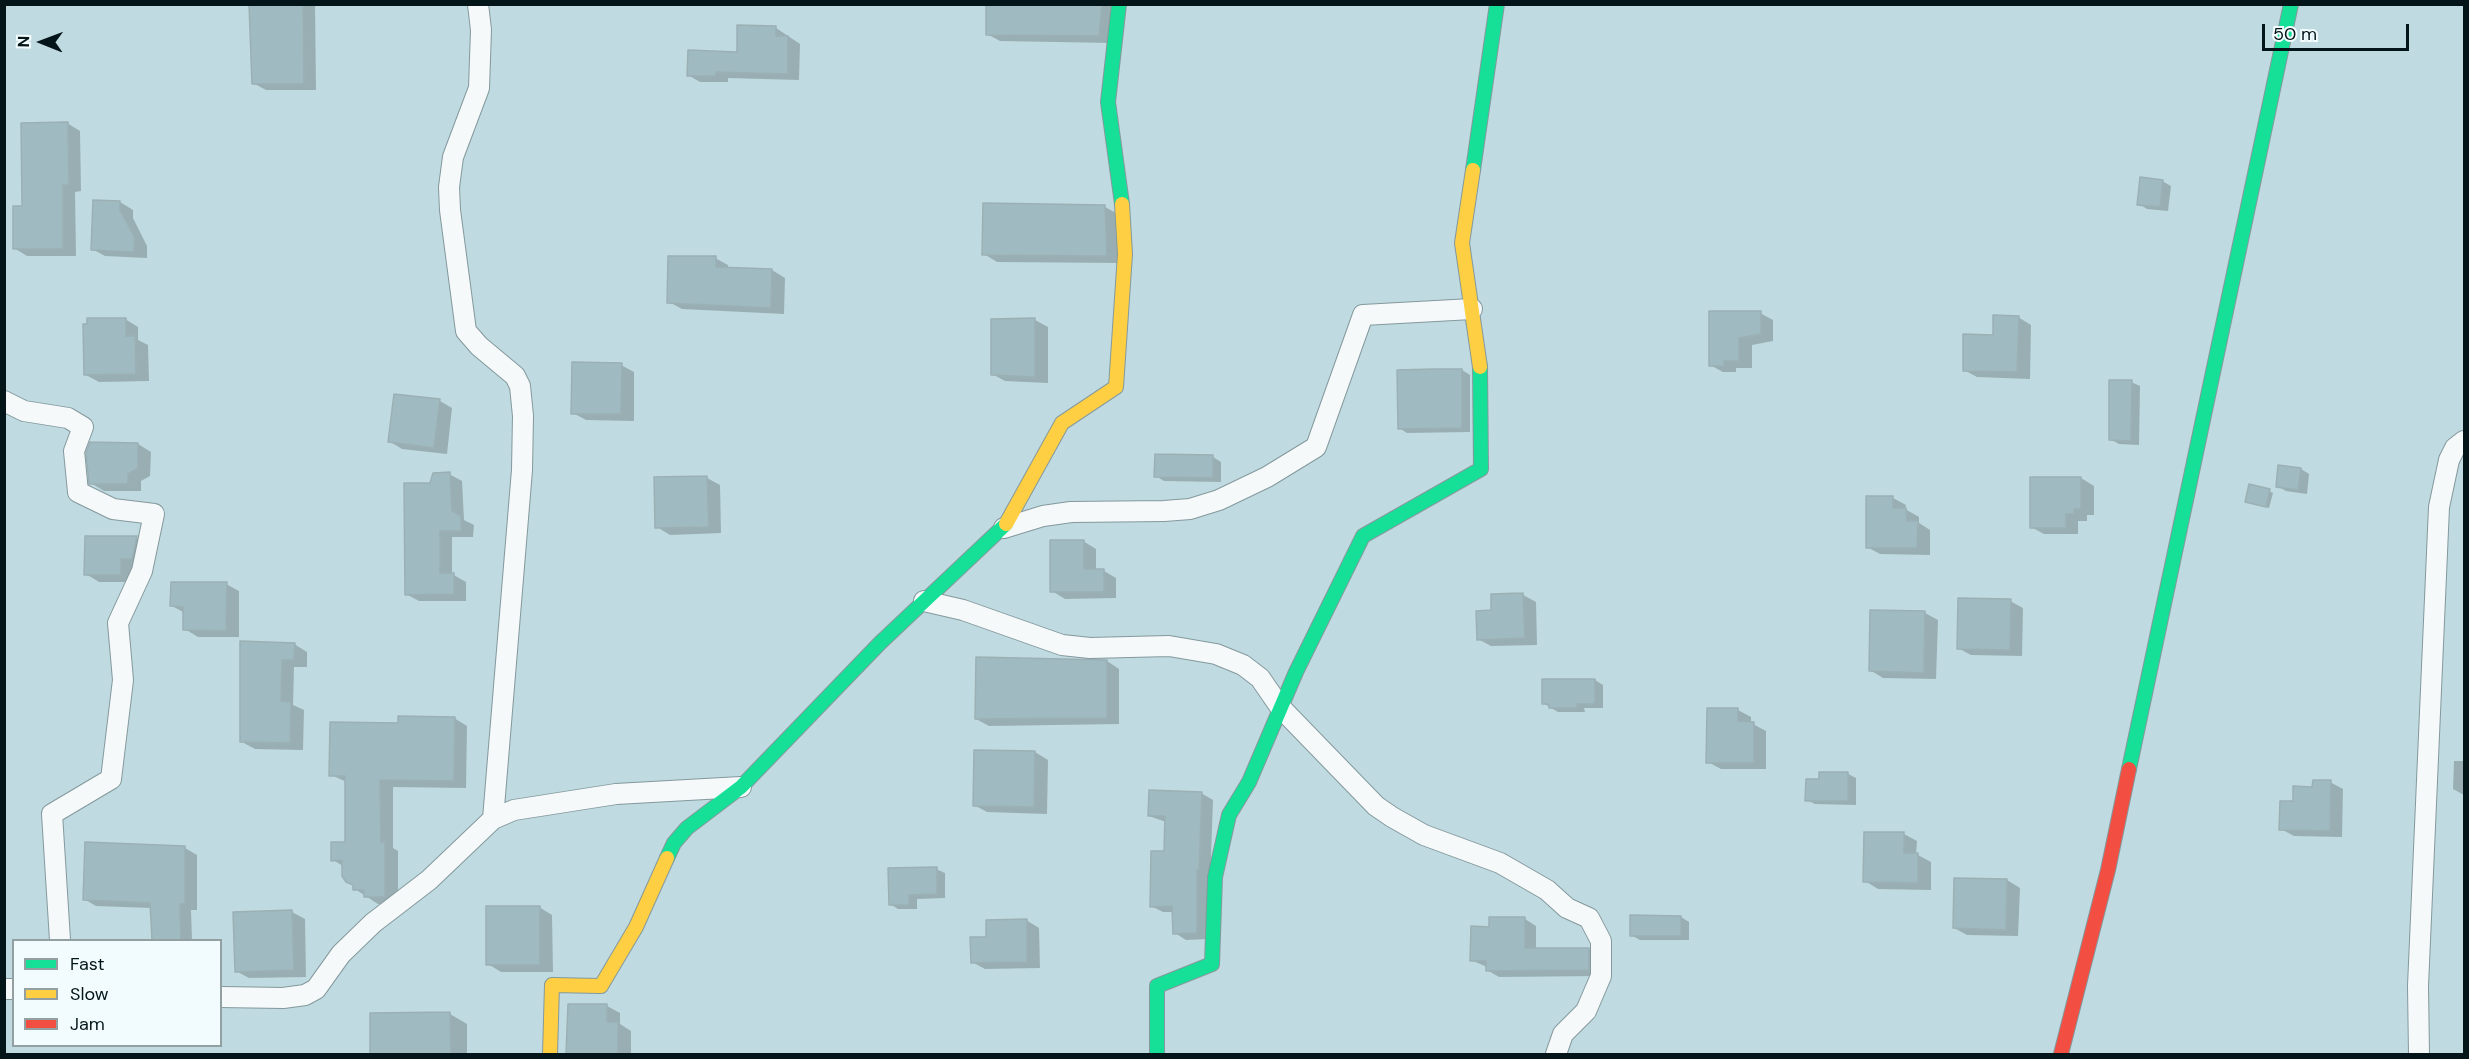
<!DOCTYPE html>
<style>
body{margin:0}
#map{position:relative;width:2469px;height:1059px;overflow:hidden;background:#bfdae0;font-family:"DM Sans",sans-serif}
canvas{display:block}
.frame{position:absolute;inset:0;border:6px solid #031519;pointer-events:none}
.legend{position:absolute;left:12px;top:939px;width:210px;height:108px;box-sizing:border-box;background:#f2fcfe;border:2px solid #92a0a2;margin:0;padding:8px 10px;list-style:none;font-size:18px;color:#031519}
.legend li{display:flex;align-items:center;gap:12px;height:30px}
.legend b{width:30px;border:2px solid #92a0a2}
.north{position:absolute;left:12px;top:12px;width:60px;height:60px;-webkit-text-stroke:4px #f2fcfe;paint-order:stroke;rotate:271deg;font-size:16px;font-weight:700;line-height:24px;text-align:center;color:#031519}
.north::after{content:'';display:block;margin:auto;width:21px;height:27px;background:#031519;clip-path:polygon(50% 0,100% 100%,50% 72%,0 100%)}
.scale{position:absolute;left:2262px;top:24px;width:147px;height:27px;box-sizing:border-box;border:3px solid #031519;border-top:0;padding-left:8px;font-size:18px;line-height:21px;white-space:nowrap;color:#031519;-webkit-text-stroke:4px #f2fcfe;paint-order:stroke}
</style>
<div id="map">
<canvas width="2469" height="1059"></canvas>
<div class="frame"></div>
<ul class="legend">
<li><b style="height:8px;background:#16e098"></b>Fast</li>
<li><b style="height:8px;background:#ffcf43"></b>Slow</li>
<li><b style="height:8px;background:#f24e42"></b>Jam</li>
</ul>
<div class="north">N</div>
<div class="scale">50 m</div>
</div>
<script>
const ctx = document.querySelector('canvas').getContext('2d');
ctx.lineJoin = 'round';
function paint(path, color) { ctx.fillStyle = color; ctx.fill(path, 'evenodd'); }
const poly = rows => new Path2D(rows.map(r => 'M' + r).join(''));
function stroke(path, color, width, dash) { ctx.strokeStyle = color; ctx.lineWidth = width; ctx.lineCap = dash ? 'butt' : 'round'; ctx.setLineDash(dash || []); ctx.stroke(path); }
const shadow = poly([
 [252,4,315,4,316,90,266,90,253,83],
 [1000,4,1118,4,1112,43,1000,41,987,34],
 [776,28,800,44,799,80,728,78,728,82,700,82,688,75,738,53],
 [67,123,80,131,81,191,75,192,76,256,27,256,14,248,24,207],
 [2162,181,2171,186,2168,211,2147,209,2139,204],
 [120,202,133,210,133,218,147,246,147,258,105,256,92,249],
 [1105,207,1118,214,1120,263,997,262,984,254],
 [715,258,728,265,728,269,772,270,785,278,784,314,682,309,669,302],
 [1760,313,1773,320,1773,341,1752,345,1752,368,1736,368,1736,372,1723,372,1710,365],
 [2018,317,2031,325,2030,379,1977,377,1964,370,1994,336],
 [125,319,138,327,138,340,148,345,149,381,99,382,86,375],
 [1035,320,1048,327,1048,383,1005,381,992,374],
 [621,365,634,372,634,421,586,420,573,413],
 [1462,370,1470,375,1470,432,1407,433,1399,428],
 [2131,382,2140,386,2139,445,2119,444,2110,439],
 [440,401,452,408,447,454,402,449,389,441],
 [138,444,151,452,150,476,141,481,141,491,104,491,91,483],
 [1213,457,1221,462,1221,482,1164,481,1156,476],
 [2301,469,2309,474,2307,494,2286,491,2277,486],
 [449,474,462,481,464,520,474,525,473,537,452,537,452,574,466,582,466,601,419,601,406,594,431,485],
 [707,478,720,485,721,533,670,535,657,527],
 [2081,478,2094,486,2094,515,2087,515,2087,521,2078,521,2078,534,2044,534,2031,527],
 [2269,491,2273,493,2269,508,2247,502],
 [1893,498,1906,505,1905,509,1919,517,1919,523,1930,530,1930,555,1880,554,1867,547],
 [136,538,149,545,133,582,99,582,86,574],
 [1083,541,1096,549,1096,571,1104,571,1116,578,1116,598,1065,599,1052,591],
 [226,584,239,591,239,637,198,637,185,629,185,613,172,606],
 [1523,595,1536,602,1537,645,1491,646,1478,639],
 [2010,601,2023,608,2022,656,1971,655,1958,648],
 [1925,613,1938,620,1936,679,1883,678,1870,670],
 [242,643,294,644,307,652,307,667,294,667,293,705,304,710,303,750,255,749,242,742],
 [1107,661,1119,669,1119,724,989,726,976,719],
 [1595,680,1603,685,1603,708,1584,708,1585,712,1558,712,1543,703],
 [1738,710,1751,717,1751,723,1766,731,1766,769,1721,769,1708,762],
 [454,718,467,726,466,788,393,787,393,848,398,851,398,904,378,904,355,889,343,866,333,860,347,843,347,782,331,775,399,725],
 [1035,752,1048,760,1047,814,987,812,974,805],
 [2454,761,2464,761,2464,795,2453,789],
 [1848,774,1856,778,1856,805,1815,804,1807,800],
 [2330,782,2343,789,2342,837,2294,836,2281,829,2294,803,2314,788],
 [1201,793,1213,800,1208,939,1186,940,1175,933,1174,912,1163,912,1151,906,1166,853,1166,822,1149,816],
 [1904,834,1917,841,1916,854,1931,862,1931,890,1878,889,1865,881],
 [87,844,185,848,197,855,197,910,191,910,192,940,153,940,152,908,96,906,84,899],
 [936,869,945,873,945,898,917,899,917,909,898,909,890,904],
 [2007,880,2020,888,2018,936,1967,935,1954,928],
 [539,907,552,915,553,972,501,972,488,964],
 [292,912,305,919,306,977,249,978,236,971],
 [1631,917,1681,917,1689,922,1689,940,1640,940,1631,935],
 [1525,919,1536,926,1536,949,1589,950,1600,956,1600,976,1499,977,1487,970,1487,967,1471,960,1491,928],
 [1026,920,1039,928,1040,968,985,969,972,962,988,938],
 [569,1006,607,1006,620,1013,620,1024,631,1031,631,1054,567,1054],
 [371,1014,450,1014,467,1024,467,1054,371,1054]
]);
const building = poly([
 [249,4,303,4,304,84,252,84,249,4],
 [999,4,1102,4,1099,36,986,35,986,5,999,4],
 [737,25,776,26,776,36,788,36,788,74,716,72,716,76,687,76,688,50,737,52,737,25],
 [68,122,69,185,63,185,63,249,13,249,13,206,22,206,21,123,68,122],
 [2140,177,2163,180,2160,207,2137,205,2140,177],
 [93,200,120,201,120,210,135,238,134,252,91,250,93,200],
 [983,203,1105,205,1107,256,982,255,983,203],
 [668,256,716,256,716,267,772,269,771,308,667,303,668,256],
 [1709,311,1761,311,1761,334,1739,338,1739,361,1724,361,1724,366,1709,366,1709,311],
 [1993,315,2019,316,2017,372,1963,371,1963,334,1993,335,1993,315],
 [87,318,126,318,126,336,135,336,136,374,84,375,83,324,87,324,87,318],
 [1035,318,1035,377,991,375,991,319,1035,318],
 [572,362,622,363,621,414,571,414,572,362],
 [1434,369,1462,369,1462,428,1398,429,1397,370,1434,369],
 [2109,380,2132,380,2131,441,2109,440,2109,380],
 [394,394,440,399,434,448,388,442,394,394],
 [90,442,138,443,138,468,128,474,128,484,89,484,86,453,90,442],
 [1155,454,1213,455,1213,478,1154,477,1155,454],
 [2278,465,2301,468,2298,490,2276,487,2278,465],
 [450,472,452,511,461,516,461,531,440,531,440,573,454,573,454,594,405,595,404,483,430,483,433,473,450,472],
 [707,476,709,527,655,528,654,477,707,476],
 [2030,477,2081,477,2081,509,2074,509,2074,514,2066,514,2066,528,2030,528,2030,477],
 [2249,484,2270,489,2266,507,2245,502,2249,484],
 [1866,496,1893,496,1893,508,1906,508,1907,521,1918,521,1917,548,1866,548,1866,496],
 [85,536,137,536,132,559,121,559,121,575,84,575,85,536],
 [1050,540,1084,540,1084,569,1104,569,1104,592,1050,592,1050,540],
 [171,582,227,582,226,631,183,630,183,607,170,606,171,582],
 [1523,593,1525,638,1477,640,1476,611,1491,610,1491,594,1523,593],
 [1958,598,2011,599,2010,650,1957,649,1958,598],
 [1870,610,1925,611,1924,673,1869,671,1870,610],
 [240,641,295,643,294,660,282,660,281,701,291,702,290,743,240,742,240,641],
 [976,657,1107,660,1107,718,975,719,976,657],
 [1542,679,1595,679,1595,704,1577,704,1577,708,1549,708,1549,704,1542,704,1542,679],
 [1707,708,1738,708,1738,721,1754,722,1754,763,1706,763,1707,708],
 [398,716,455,717,454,781,380,780,381,842,385,842,385,897,364,897,364,890,353,890,353,885,346,882,342,876,342,860,331,861,331,842,345,842,345,776,329,776,330,722,398,723,398,716],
 [974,750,1035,751,1034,807,973,806,974,750],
 [1819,772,1848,772,1848,801,1805,801,1806,779,1819,779,1819,772],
 [2313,780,2331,780,2330,831,2279,830,2280,801,2293,801,2293,786,2312,787,2313,780],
 [1149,790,1202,792,1199,870,1197,870,1197,933,1173,934,1172,906,1150,907,1151,851,1164,851,1165,816,1148,816,1149,790],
 [1864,832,1904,832,1904,853,1918,853,1918,883,1863,882,1864,832],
 [85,842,185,846,185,904,180,904,181,940,152,940,150,903,83,900,85,842],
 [937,867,937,894,909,895,909,905,889,905,888,868,937,867],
 [1954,878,2007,879,2006,930,1953,928,1954,878],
 [486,906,540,906,540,965,486,965,486,906],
 [292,910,294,970,235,972,233,912,292,910],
 [1630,915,1681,916,1681,936,1630,936,1630,915],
 [1489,917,1525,917,1525,948,1589,948,1589,970,1486,971,1486,961,1470,961,1471,926,1489,927,1489,917],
 [1027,919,1027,962,971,963,970,937,986,937,986,920,1027,919],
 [568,1004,607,1004,607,1022,618,1022,618,1054,566,1054,568,1004],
 [450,1012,451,1054,370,1054,370,1013,450,1012]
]);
const street = poly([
 [478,4,481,30,479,88,453,157,449,187,450,210,466,331,479,346,515,376,520,386,523,416,522,470,493,819],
 [4,401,24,411,68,418,83,427,74,451,78,492,113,509,154,514,142,571,118,623,123,680,111,779,52,814,60,940],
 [1004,528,1043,516,1071,512,1164,511,1190,509,1219,500,1267,477,1316,447,1363,315,1472,309],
 [924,601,963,610,1062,645,1090,648,1169,646,1216,654,1243,665,1260,678,1280,707,1376,806,1392,817,1424,835,1500,863,1547,890,1567,908,1589,918,1601,941,1601,976,1586,1011,1563,1034,1556,1054],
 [4,989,14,989],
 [220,997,283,998,305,995,316,989,341,954,373,923,429,880,493,819,514,810,616,794,741,787],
 [2419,1054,2418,986,2439,507,2449,460,2455,448,2464,441]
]);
const fast = poly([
 [1119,4,1108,102,1122,204],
 [1473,170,1497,4],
 [2129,769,2291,4],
 [667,858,674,843,687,828,741,787,880,643,1006,524],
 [1157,1054,1157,986,1212,964,1215,877,1229,815,1249,782,1296,672,1363,536,1481,469,1480,367]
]);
const slow = poly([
 [1473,170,1462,243,1480,367],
 [1006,524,1062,423,1116,387,1125,254,1122,204],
 [550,1054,552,985,601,986,636,927,667,858]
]);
const jam = poly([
 [2061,1054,2108,870,2129,769]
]);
paint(shadow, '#0003');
paint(building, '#9fbac0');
stroke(building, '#9bb0b5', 1.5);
stroke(street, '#84999d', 22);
stroke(fast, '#84999d', 16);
stroke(slow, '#84999d', 16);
stroke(jam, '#84999d', 16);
stroke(street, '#f5f9fa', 20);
stroke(fast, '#16e098', 14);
stroke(slow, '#ffcf43', 14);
stroke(jam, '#f24e42', 14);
</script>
